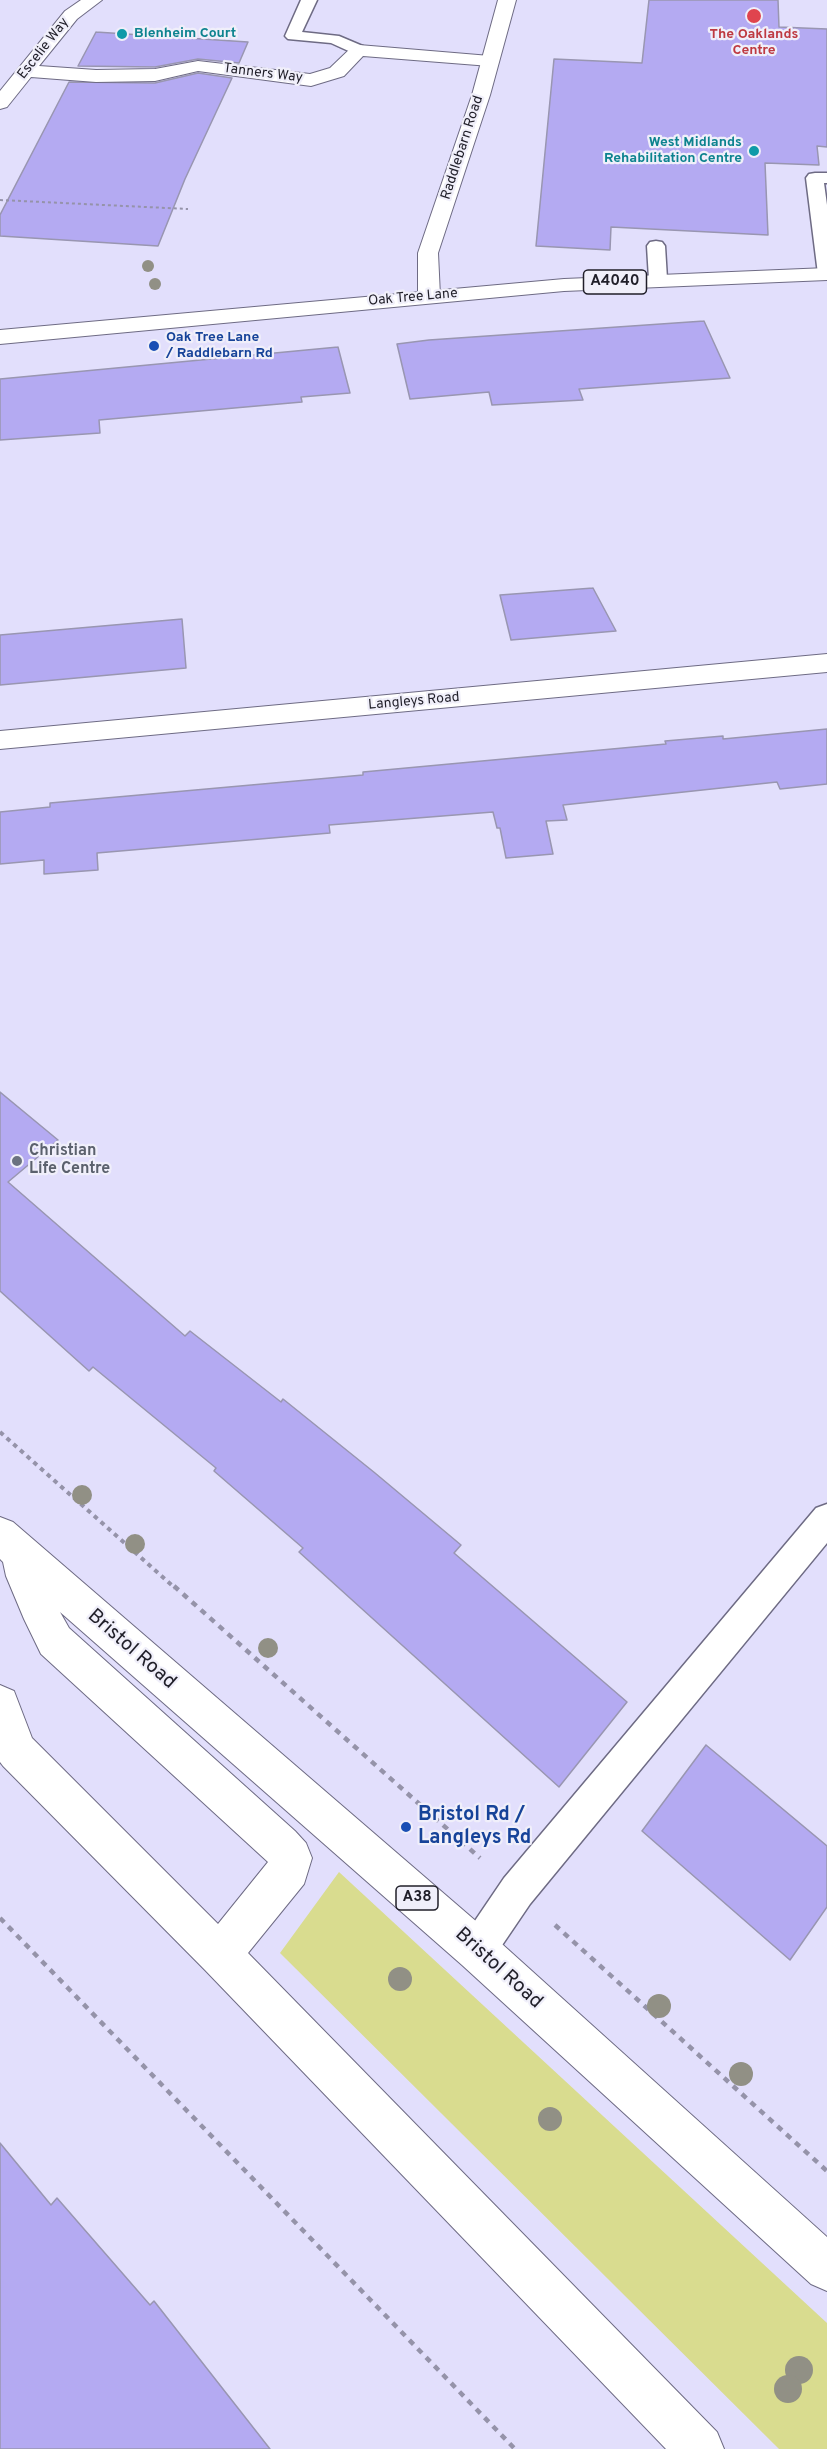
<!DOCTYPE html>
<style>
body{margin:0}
canvas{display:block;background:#e2dffc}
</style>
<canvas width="827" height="2449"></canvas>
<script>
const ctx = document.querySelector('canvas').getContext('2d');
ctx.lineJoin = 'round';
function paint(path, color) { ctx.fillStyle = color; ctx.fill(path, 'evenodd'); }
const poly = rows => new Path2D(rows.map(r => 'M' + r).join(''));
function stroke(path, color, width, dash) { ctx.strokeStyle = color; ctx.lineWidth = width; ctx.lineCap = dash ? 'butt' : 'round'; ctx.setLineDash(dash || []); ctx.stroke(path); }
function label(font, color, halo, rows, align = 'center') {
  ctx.font = font + ' Overpass,sans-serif'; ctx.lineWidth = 4.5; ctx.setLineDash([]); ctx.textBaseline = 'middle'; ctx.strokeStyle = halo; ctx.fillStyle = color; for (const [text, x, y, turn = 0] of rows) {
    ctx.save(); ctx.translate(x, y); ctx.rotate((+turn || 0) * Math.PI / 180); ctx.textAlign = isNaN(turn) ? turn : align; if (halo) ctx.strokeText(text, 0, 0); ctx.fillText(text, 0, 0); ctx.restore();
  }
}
const green = poly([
 [339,1872,827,2323,827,2449,779,2449,280,1953]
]);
const building = poly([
 [649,0,778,0,779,27,827,29,827,147,817,146,819,165,765,163,768,235,611,227,610,250,536,246,554,59,642,63,649,0],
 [96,32,248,42,239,63,198,59,155,67,78,66,96,32],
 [198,73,232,78,185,179,158,246,0,236,0,215,69,82,155,83,198,73],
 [704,321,730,378,579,389,583,400,492,405,489,392,410,399,397,344,429,340,704,321],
 [338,347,350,393,301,397,302,402,99,420,100,433,0,440,0,379,338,347],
 [593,588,616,631,511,640,500,595,593,588],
 [182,619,186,668,0,685,0,635,182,619],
 [827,729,827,784,780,789,777,782,563,805,567,820,546,821,553,854,506,858,500,828,497,828,493,812,329,825,330,833,97,853,98,870,44,874,44,860,0,864,0,812,50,807,50,803,363,775,363,772,666,744,665,741,723,736,723,739,827,729],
 [0,1092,58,1140,8,1182,185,1336,190,1331,281,1402,283,1399,375,1473,461,1545,454,1553,627,1702,559,1787,299,1552,303,1548,214,1471,216,1468,93,1367,89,1371,0,1291,0,1092],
 [706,1745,827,1846,827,1907,790,1960,642,1831,706,1745],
 [0,2143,51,2205,57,2198,150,2305,154,2301,270,2449,0,2449,0,2143]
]);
const pathFar2 = poly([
 [0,200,188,209]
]);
const pathFar1 = poly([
 [0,1432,175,1588]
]);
const path = poly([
 [174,1586,480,1858],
 [0,1918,515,2449],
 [555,1925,827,2171]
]);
const lane = poly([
 [301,0,317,0,302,32,339,36,365,47,367,50,365,53,353,53,331,43,288,39,285,36,301,0],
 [815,173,827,173,827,183,824,183,827,205,827,279,821,278,818,274,806,178,809,174,815,173],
 [656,241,662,242,665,246,667,279,664,283,658,284,652,283,649,279,647,246,650,242,656,241],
 [827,1504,827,1543,530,1904,490,1963,477,1968,464,1963,459,1950,464,1937,504,1878,816,1508,827,1504]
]);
const street = poly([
 [81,0,102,0,77,19,39,66,96,70,155,69,198,61,310,74,330,68,353,46,359,45,490,56,496,57,499,61,496,65,490,66,363,56,344,76,311,86,198,71,155,81,96,82,31,77,7,107,0,109,0,91,65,11,81,0],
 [827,654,827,672,0,749,0,731,827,654]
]);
const secondary = poly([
 [498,0,516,0,490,95,438,253,440,296,437,301,429,302,421,301,418,296,418,253,472,95,498,0]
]);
const highway = poly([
 [827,268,827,280,564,291,0,344,0,330,564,279,827,268],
 [0,1517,13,1522,492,1935,827,2237,827,2291,811,2284,462,1965,60,1612,69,1628,295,1831,306,1843,312,1858,304,1884,248,1953,717,2432,724,2449,666,2449,205,1970,3,1766,0,1762,0,1685,14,1691,32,1738,218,1924,268,1862,41,1654,24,1619,6,1576,3,1562,0,1559,0,1517]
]);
const trees = [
 [148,266,6],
 [155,284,6],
 [82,1495,10],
 [135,1544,10],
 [268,1648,10],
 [400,1979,12],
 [659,2006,12],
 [741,2074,12],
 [550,2119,12],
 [799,2370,14],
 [788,2389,14]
];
const markers = [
 [754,16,8,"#e0444e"],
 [122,34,6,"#0f9aa8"],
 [754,151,6,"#0f9aa8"],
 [154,346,6,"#1a4fb4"],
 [17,1161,6,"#6b7280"],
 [406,1827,6,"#1a4fb4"]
];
const farCulturenames = [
 ["Blenheim Court",134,34],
 ["West Midlands",742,143,"right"],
 ["Rehabilitation Centre",742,159,"right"]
];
const farHealthnames = [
 ["The Oaklands",754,35],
 ["Centre",754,51]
];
const farStreetnames = [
 ["Escelie Way",44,49,-52],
 ["Tanners Way",263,74,7],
 ["Raddlebarn Road",463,148,-72],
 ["Oak Tree Lane",413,298,-5],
 ["Langleys Road",414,702,-5]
];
const farTransitnames = [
 ["Oak Tree Lane",166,338],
 ["/ Raddlebarn Rd",166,354]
];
const shields = [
 [615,282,63],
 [417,1898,42]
];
const shieldNames = [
 ["A4040",615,282],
 ["A38",417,1898]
];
const worshipNames = [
 ["Christian",29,1152],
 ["Life Centre",29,1170]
];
const nearStreetnames = [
 ["Bristol Road",131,1650,41],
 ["Bristol Road",498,1969,42]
];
const nearTransitnames = [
 ["Bristol Rd /",418,1816],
 ["Langleys Rd",418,1839]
];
paint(green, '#d9dc8f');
paint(building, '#b4aaf2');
stroke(building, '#9996b1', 1.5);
stroke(lane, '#6e6b84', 3);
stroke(street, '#6e6b84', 2);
stroke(secondary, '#6e6b84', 2);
stroke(highway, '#6e6b84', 2);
stroke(pathFar2, '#9593a9', 2, [3, 3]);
stroke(pathFar1, '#9593a9', 4, [4.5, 4.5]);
stroke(path, '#9593a9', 4.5, [6, 6]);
paint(lane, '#fff');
paint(street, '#fff');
paint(secondary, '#fff');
paint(highway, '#fff');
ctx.fillStyle = '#919085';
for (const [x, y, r] of trees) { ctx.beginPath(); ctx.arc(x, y, r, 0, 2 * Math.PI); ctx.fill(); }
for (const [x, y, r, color] of markers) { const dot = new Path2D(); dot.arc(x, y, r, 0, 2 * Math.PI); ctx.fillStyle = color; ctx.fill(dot); stroke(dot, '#f0effa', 2); }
label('bold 14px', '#0d838f', '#f0effa', farCulturenames, 'left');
label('bold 14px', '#be3a42', '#f0effa', farHealthnames);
label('14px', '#201f29', '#f0effa', farStreetnames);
label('bold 14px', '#164399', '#f0effa', farTransitnames, 'left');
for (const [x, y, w] of shields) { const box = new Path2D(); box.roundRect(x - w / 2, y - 12, w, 24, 4.5); ctx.fillStyle = '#f0effa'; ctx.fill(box); stroke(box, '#201f29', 1.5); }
label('bold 15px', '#201f29', null, shieldNames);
label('bold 16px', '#5b616d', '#f0effa', worshipNames, 'left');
label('20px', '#201f29', '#f0effa', nearStreetnames);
label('bold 20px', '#164399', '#f0effa', nearTransitnames, 'left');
</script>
